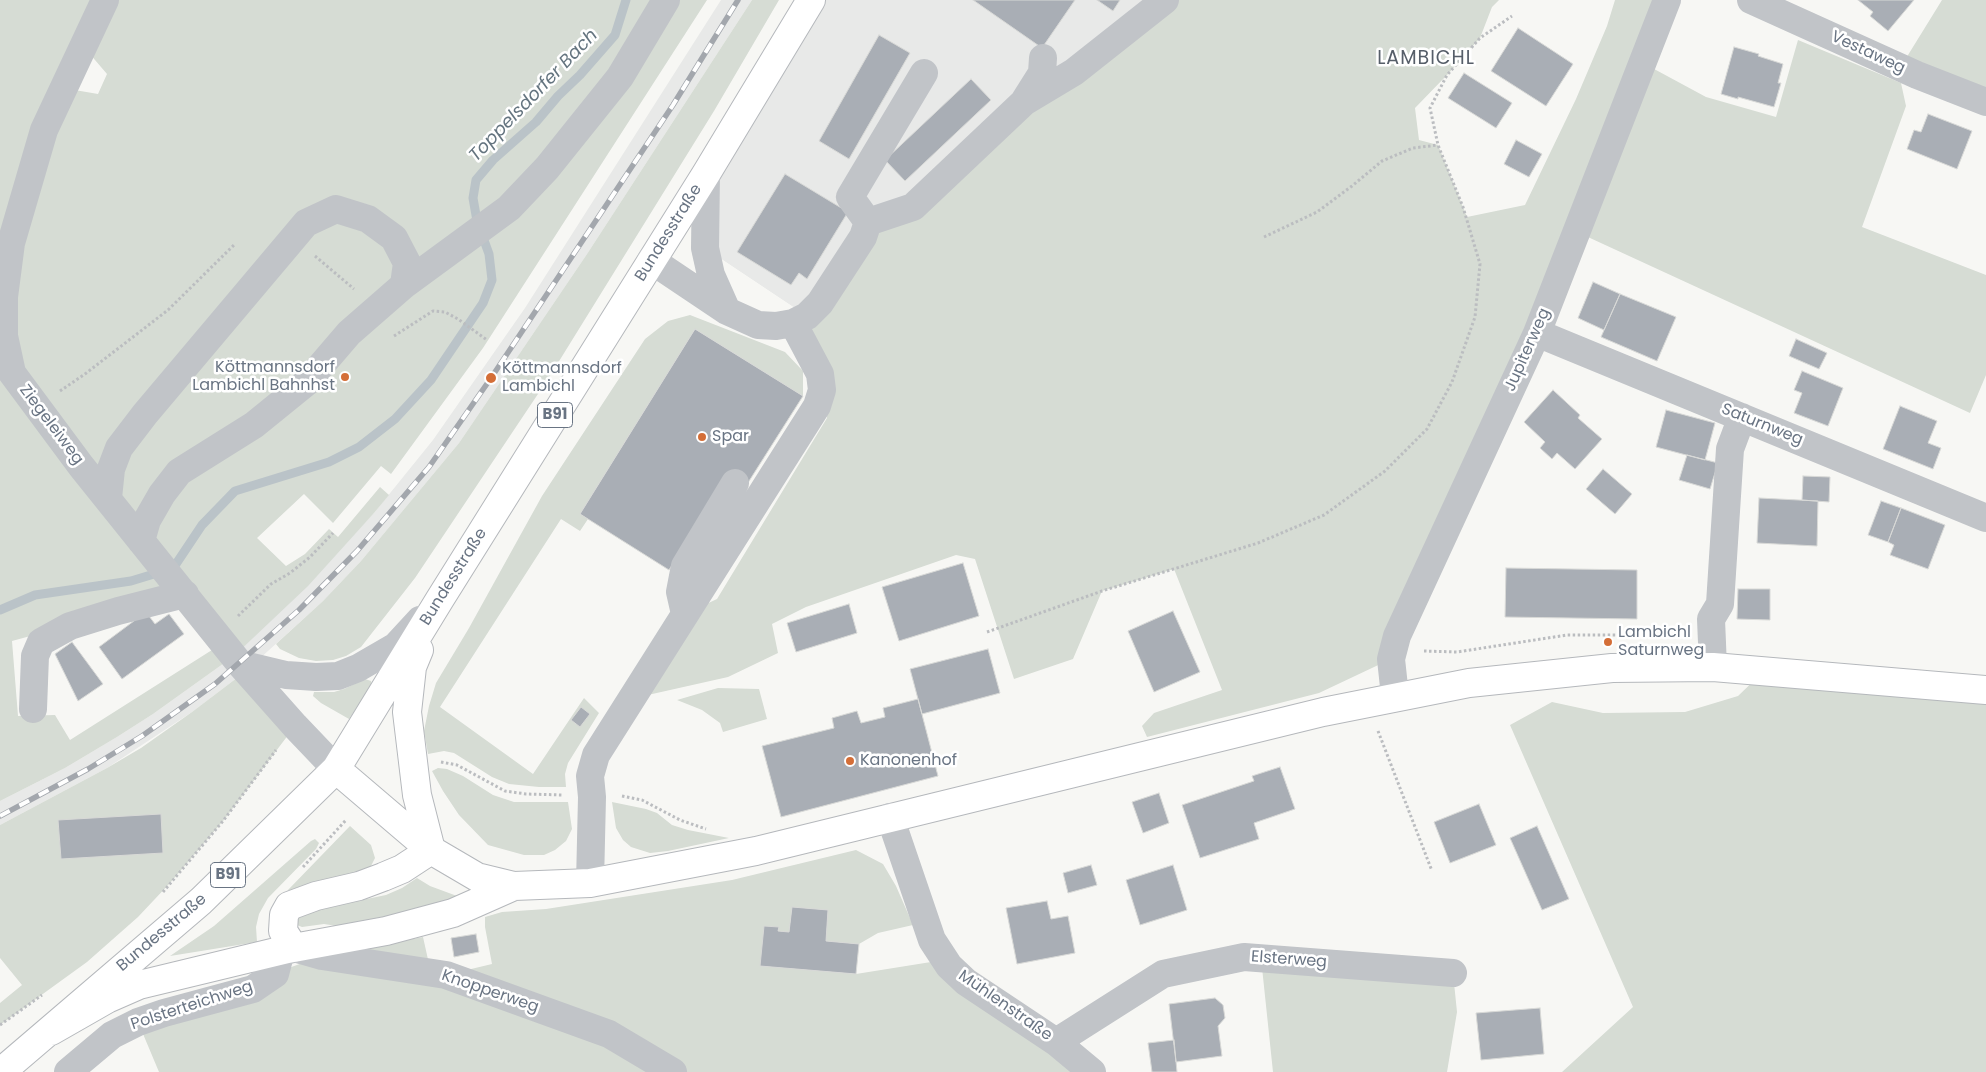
<!DOCTYPE html>
<meta charset="utf-8">
<style>
body{margin:0}
canvas{display:block;background:#f7f7f4}
</style>
<canvas width="1986" height="1072"></canvas>
<script>
const ctx = document.querySelector('canvas').getContext('2d');
ctx.lineJoin = 'round';
function paint(path, color) { ctx.fillStyle = color; ctx.fill(path, 'evenodd'); }
const poly = rows => new Path2D(rows.map(r => 'M' + r).join(''));
function stroke(path, color, width, dash) { ctx.strokeStyle = color; ctx.lineWidth = width; ctx.lineCap = dash ? 'butt' : 'round'; ctx.setLineDash(dash || []); ctx.stroke(path); }
function label(font, color, halo, rows, align = 'center') {
  ctx.font = font + ' Poppins,sans-serif'; ctx.lineWidth = 5; ctx.setLineDash([]); ctx.textBaseline = 'middle'; ctx.strokeStyle = halo; ctx.fillStyle = color; for (const [text, x, y, turn = 0] of rows) {
    ctx.save(); ctx.translate(x, y); ctx.rotate((+turn || 0) * Math.PI / 180); ctx.textAlign = isNaN(turn) ? turn : align; if (halo) ctx.strokeText(text, 0, 0); ctx.fillText(text, 0, 0); ctx.restore();
  }
}
const built = poly([
 [721,0,752,0,587,254,459,443,361,561,323,601,246,671,192,712,107,768,0,825,0,801,65,768,117,737,153,714,234,656,374,513,433,440,525,308],
 [811,0,1165,0,807,316,705,248,706,174]
]);
const green = poly([
 [0,0,707,0,483,348,391,474,381,466,333,523,304,494,257,538,286,566,305,554,329,529,338,537,380,487,389,495,374,513,308,586,234,656,153,714,117,737,65,768,0,801],
 [83,46,107,74,98,94,63,88],
 [185,594,223,643,70,740,55,715,18,716,12,641],
 [752,0,779,0,714,111,548,379,415,578,361,647,346,656,333,660,316,661,299,658,280,649,276,644,323,601,361,561,459,443,587,254],
 [1165,0,1499,0,1492,7,1480,38,1447,75,1415,108,1419,140,1438,145,1467,217,1525,205,1576,99,1607,26,1615,0,1667,0,1643,63,1706,97,1776,117,1798,40,1901,83,1906,106,1862,227,1986,275,1986,375,1970,413,1577,232,1391,659,1319,693,1147,737,1142,726,1154,713,1222,690,1174,569,1102,591,1073,659,1014,679,975,559,956,555,806,607,772,624,778,653,728,677,630,699,685,614,717,599,827,418,822,390,793,323,863,238,913,207],
 [1942,0,1986,0,1986,102,1900,68],
 [690,315,785,352,803,371,803,396,695,329,580,514,588,519,580,531,561,519,440,707,533,774,584,698,599,713,568,763,565,774,566,787,539,787,509,784,492,777,454,753,444,751,428,754,424,731,429,706,436,683,469,628,542,496,645,339,668,321],
 [246,671,295,726,223,821,170,883,138,917,87,962,0,1025,0,1003,22,985,0,958,0,825,107,768,141,748,192,712],
 [1764,671,1986,690,1986,1072,1562,1072,1633,1007,1510,725,1552,702,1603,713,1685,712,1738,696],
 [365,679,371,681,372,685,349,719,321,703,313,696,314,692,334,692,344,689],
 [718,688,759,689,767,719,723,732,720,723,702,710,677,700],
 [438,768,447,769,463,776,493,795,514,802,568,802,572,829,566,841,555,850,544,855,524,855,488,845,459,815,443,791,432,771],
 [612,802,646,809,657,813,672,825,688,830,729,838,668,851,650,853,631,847,623,840,616,828],
 [350,826,371,845,375,858,371,866,366,870,314,882,287,891],
 [315,839,319,843,316,849,268,898,259,914,256,927,257,942,170,956,214,926,311,841],
 [856,850,883,864,896,886,913,925,878,933,859,944,826,941,828,910,792,907,789,932,778,931,779,927,760,966,856,974,931,962,1090,1072,159,1072,138,1022,322,956,423,937,431,973,446,975,492,964,485,927,485,917,502,912,546,909,732,880],
 [417,878,430,886,457,896,456,898,448,903,343,927,324,924,302,927,297,925,297,921,301,915,318,909,386,895,402,888],
 [1261,958,1453,973,1457,1012,1447,1072,1273,1072]
]);
const stream = poly([
 [176,564,202,525,235,491,329,462,359,447,395,419,431,380,483,303,492,280,489,254,477,221,473,198,476,180,493,160,536,122,558,96,580,75,615,35,626,0],
 [0,610,35,595,131,581,154,574]
]);
const building = poly([
 [973,0,1075,0,1042,48,973,0],
 [1097,0,1120,0,1113,11,1097,0],
 [1858,0,1914,0,1888,31,1870,16,1873,12,1858,0],
 [1518,28,1573,64,1546,106,1491,71,1518,28],
 [879,35,910,53,849,159,819,141,879,35],
 [1734,47,1759,54,1758,56,1783,64,1778,83,1781,83,1774,107,1738,97,1738,99,1721,94,1734,47],
 [1464,73,1512,103,1496,128,1448,98,1464,73],
 [971,79,991,100,905,181,885,160,971,79],
 [1928,114,1972,131,1957,169,1907,149,1914,130,1921,132,1928,114],
 [1516,140,1542,154,1529,177,1504,164,1516,140],
 [785,174,848,212,807,279,799,273,791,285,737,252,785,174],
 [1593,282,1620,294,1604,330,1578,318,1593,282],
 [1620,294,1676,317,1657,361,1601,337,1620,294],
 [695,329,803,396,744,489,726,478,669,570,580,514,695,329],
 [1796,339,1827,353,1819,369,1789,356,1796,339],
 [1802,371,1843,388,1828,426,1794,413,1802,393,1794,390,1802,371],
 [1553,390,1580,415,1578,418,1602,439,1575,469,1557,453,1552,459,1540,448,1545,442,1524,422,1553,390],
 [1900,406,1937,421,1928,443,1941,448,1933,469,1883,449,1900,406],
 [1666,410,1715,423,1705,460,1656,447,1666,410],
 [1687,455,1718,463,1710,489,1679,480,1687,455],
 [1603,469,1632,494,1615,514,1586,489,1603,469],
 [1803,476,1830,477,1829,502,1802,500,1803,476],
 [1759,498,1818,501,1817,546,1757,543,1759,498],
 [1881,501,1901,508,1888,542,1868,535,1881,501],
 [1901,508,1945,525,1928,569,1890,555,1894,545,1888,542,1901,508],
 [963,563,979,616,899,641,882,587,963,563],
 [1506,568,1637,570,1637,619,1505,617,1506,568],
 [1738,589,1770,589,1770,620,1737,619,1738,589],
 [849,604,857,633,796,652,787,623,849,604],
 [1173,611,1200,672,1154,692,1128,631,1173,611],
 [146,612,155,624,169,614,184,634,122,679,99,647,146,612],
 [72,642,103,684,78,701,55,654,72,642],
 [988,649,1000,693,922,714,910,669,988,649],
 [918,699,938,776,781,817,762,746,834,728,832,718,857,711,861,723,885,717,883,708,918,699],
 [581,707,590,714,580,727,571,720,581,707],
 [1280,767,1295,809,1254,823,1259,839,1200,858,1182,805,1254,781,1252,776,1280,767],
 [1159,793,1169,823,1143,833,1132,802,1159,793],
 [1479,804,1496,845,1450,863,1434,822,1479,804],
 [161,814,163,853,61,859,58,820,161,814],
 [1537,826,1569,899,1542,910,1510,838,1537,826],
 [1091,865,1097,885,1068,893,1063,873,1091,865],
 [1173,865,1187,910,1140,925,1126,880,1173,865],
 [1047,901,1051,919,1068,916,1075,953,1017,964,1006,908,1047,901],
 [792,907,828,910,826,941,859,944,856,974,760,966,764,926,779,927,778,931,789,932,792,907],
 [476,934,479,952,454,957,451,938,476,934],
 [1215,998,1223,1005,1225,1018,1218,1026,1222,1056,1176,1062,1169,1004,1215,998],
 [1540,1008,1544,1054,1481,1060,1476,1013,1540,1008],
 [1174,1040,1177,1072,1152,1072,1148,1043,1174,1040]
]);
const path = poly([
 [1264,237,1317,212,1352,186,1382,161,1413,148,1438,145],
 [315,256,354,289],
 [394,336,433,311,445,312,458,319,487,340],
 [60,391,85,374,168,310,235,244],
 [238,616,271,584,290,573,310,557,333,533],
 [987,632,1102,591,1258,543,1324,515,1385,471,1427,429,1452,382,1475,317,1480,264,1463,207,1438,145,1430,108,1447,75,1480,38,1512,16],
 [1424,651,1457,652,1567,635,1654,635],
 [1378,731,1432,871],
 [441,762,457,765,505,791,526,794,563,795],
 [622,796,642,800,680,820,706,829],
 [303,867,346,820],
 [163,892,223,821,276,750],
 [0,1025,42,995]
]);
const minor = poly([
 [105,0,44,130,11,243,4,297,4,336,12,373,81,466,240,664,295,726,336,769],
 [1751,0,1917,75,1986,102],
 [1025,100,1042,73,1043,58],
 [706,174,705,248,711,275,727,311],
 [868,222,850,197,924,73],
 [651,260,727,311,758,325,776,326,793,323,807,316,820,303,863,237,868,222,913,207,1024,102,1074,72,1165,0],
 [1537,333,1986,518],
 [108,498,111,469,119,448,145,414,306,223,336,209,368,219,394,238,407,263,404,285],
 [141,541,147,520,162,494,179,472,254,425,307,382,349,333,404,285,509,208,547,168,620,77,666,0],
 [685,614,680,592,685,566,735,483],
 [240,664,286,675,316,677,338,676,358,668,396,646,420,620],
 [1713,667,1711,619,1720,604,1730,449,1742,417],
 [1395,696,1391,659,1397,636,1537,333,1667,0],
 [33,709,35,656,41,642,70,626,118,611,185,594],
 [890,817,932,940,949,966,966,982,1056,1042,1092,1072],
 [590,883,592,797,590,776,596,755,817,406,822,390,820,374,793,323],
 [294,948,322,956,446,975,609,1034,673,1072],
 [1056,1042,1163,974,1244,957,1453,973],
 [68,1072,112,1035,138,1022,164,1013,253,989,275,974,281,951]
]);
const major = poly([
 [419,650,412,667,407,712,417,795,431,850],
 [336,769,431,850,477,877,514,886],
 [294,948,283,931,284,915,289,906,316,896,359,886,383,877,402,869,431,850],
 [51,1031,107,999,139,985,288,949,386,931,453,913,514,886,590,883,756,851,1323,712,1469,683,1612,668,1713,667,1986,690],
 [1,1072,201,901,336,769,440,599,706,174,811,0]
]);
const rail = poly([
 [0,816,88,769,142,736,215,684,299,610,357,551,429,467,491,378,673,105,738,0]
]);
const markers = [
 [345,377,5,"#d46e37"],
 [491,378,6,"#d46e37"],
 [702,437,5,"#d46e37"],
 [1608,642,5,"#d46e37"],
 [850,761,5,"#d46e37"]
];
const shields = [
 [555,415,35],
 [228,875,35]
];
const shieldNames = [
 ["B91",555,415],
 ["B91",228,875]
];
const streetNames = [
 ["Vestaweg",1868,53,25],
 ["Bundesstraße",669,233,-58],
 ["Jupiterweg",1528,350,-66],
 ["Ziegeleiweg",51,425,53],
 ["Saturnweg",1762,425,22],
 ["Bundesstraße",454,577,-58],
 ["Bundesstraße",162,933,-40],
 ["Elsterweg",1289,960,4],
 ["Knopperweg",490,992,19],
 ["Polsterteichweg",192,1006,-18],
 ["Mühlenstraße",1005,1006,35]
];
const poiNames = [
 ["Köttmannsdorf",335,368,"right"],
 ["Lambichl Bahnhst",335,386,"right"],
 ["Köttmannsdorf",502,369],
 ["Lambichl",502,387],
 ["Spar",712,437],
 ["Lambichl",1618,633],
 ["Saturnweg",1618,651],
 ["Kanonenhof",860,761]
];
const waterNames = [
 ["Toppelsdorfer Bach",534,96,-46]
];
const quarterNames = [
 ["LAMBICHL",1426,59]
];
paint(built, '#e8e9e8');
paint(green, '#d6dcd4');
stroke(stream, '#bac3c8', 9);
paint(building, '#a9aeb5');
stroke(building, '#d8d9d7', 1);
stroke(major, '#b5b8bc', 30);
stroke(path, '#bbbdc0', 3, [2.5, 2.5]);
stroke(minor, '#c1c4c8', 28);
stroke(major, '#fff', 28);
stroke(rail, '#a3a7ad', 5.5);
stroke(rail, '#fff', 4, [11]);
for (const [x, y, r, color] of markers) { const dot = new Path2D(); dot.arc(x, y, r, 0, 2 * Math.PI); ctx.fillStyle = color; ctx.fill(dot); stroke(dot, '#fff', 2); }
for (const [x, y, w] of shields) { const box = new Path2D(); box.roundRect(x - w / 2, y - 12.5, w, 25, 4); ctx.fillStyle = '#fff'; ctx.fill(box); stroke(box, '#697483', 1); }
label('bold 15px', '#697483', null, shieldNames);
label('16px', '#697483', '#fff', streetNames);
label('16px', '#697483', '#fff', poiNames, 'left');
label('italic 18px', '#64747f', '#fff', waterNames);
ctx.letterSpacing = '1px';
label('19px', '#565e69', '#fff', quarterNames);
ctx.letterSpacing = '0px';
</script>
